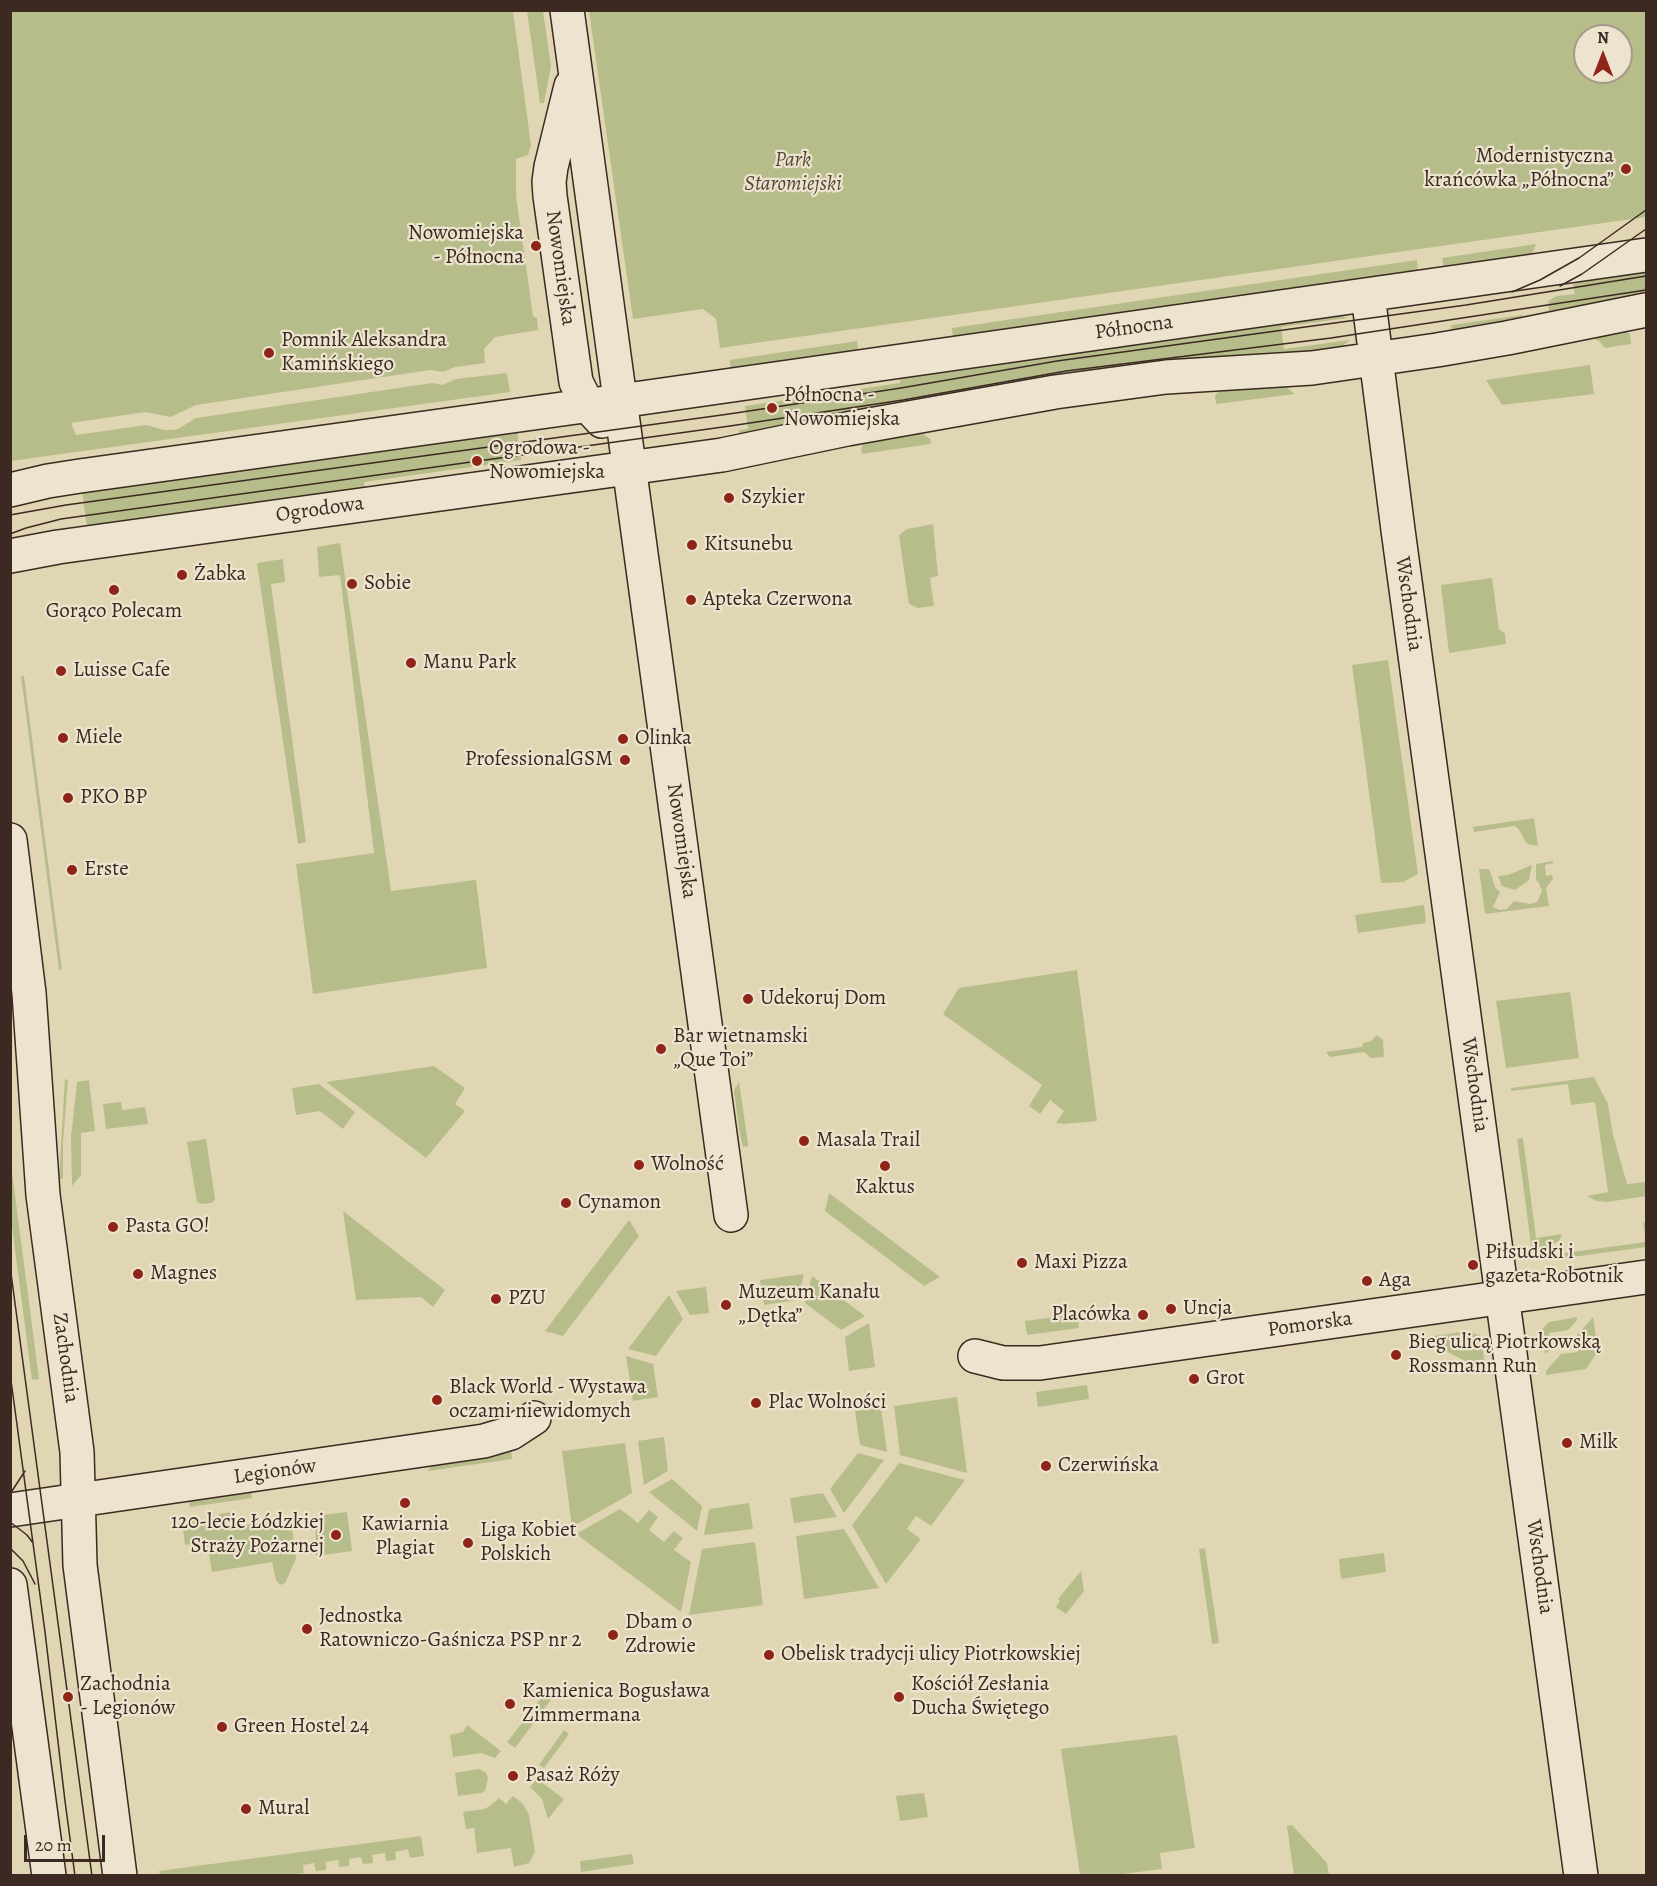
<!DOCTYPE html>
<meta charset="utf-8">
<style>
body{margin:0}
#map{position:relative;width:1657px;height:1886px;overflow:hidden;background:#e1d6b4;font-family:Alegreya,serif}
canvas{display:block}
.frame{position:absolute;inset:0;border:12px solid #3c2921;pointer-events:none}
.north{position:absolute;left:1573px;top:24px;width:60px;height:60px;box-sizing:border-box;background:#ece4ce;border:2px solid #a69989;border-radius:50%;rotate:0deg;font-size:16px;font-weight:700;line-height:24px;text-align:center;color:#3c2921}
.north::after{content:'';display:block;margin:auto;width:21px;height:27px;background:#8f2418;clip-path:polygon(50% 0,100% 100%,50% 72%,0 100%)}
.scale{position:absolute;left:24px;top:1835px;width:81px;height:27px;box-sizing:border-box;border:3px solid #3c2921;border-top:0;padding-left:8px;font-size:18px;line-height:21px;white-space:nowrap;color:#3c2921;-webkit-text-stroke:4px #ece4ce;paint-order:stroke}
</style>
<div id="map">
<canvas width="1657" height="1886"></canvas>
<div class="frame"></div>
<div class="north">N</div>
<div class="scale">20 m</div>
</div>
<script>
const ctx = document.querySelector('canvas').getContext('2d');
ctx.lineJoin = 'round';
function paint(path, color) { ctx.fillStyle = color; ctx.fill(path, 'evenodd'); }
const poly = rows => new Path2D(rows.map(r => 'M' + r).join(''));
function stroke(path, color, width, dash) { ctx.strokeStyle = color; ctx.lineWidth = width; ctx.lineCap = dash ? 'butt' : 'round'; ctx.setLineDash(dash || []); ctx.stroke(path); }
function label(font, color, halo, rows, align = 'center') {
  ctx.font = font + ' Alegreya,serif'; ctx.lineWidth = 4.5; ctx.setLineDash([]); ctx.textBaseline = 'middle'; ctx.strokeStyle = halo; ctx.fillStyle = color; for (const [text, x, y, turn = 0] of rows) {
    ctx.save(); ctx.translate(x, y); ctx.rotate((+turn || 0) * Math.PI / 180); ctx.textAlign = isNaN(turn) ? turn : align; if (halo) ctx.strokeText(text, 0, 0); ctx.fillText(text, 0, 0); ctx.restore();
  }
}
const green = poly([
 [10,11,513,11,531,145,528,155,516,159,516,196,533,316,537,318,538,330,495,337,484,349,485,363,455,367,443,372,430,370,196,405,171,417,145,412,71,423,76,435,146,425,164,430,172,430,178,429,196,418,432,383,443,385,456,379,507,373,510,392,11,461],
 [527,11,543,11,551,66,544,103,540,103],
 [589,11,1646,11,1646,217,720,348,716,319,703,309,633,319],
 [1585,36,1621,36,1621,72,1585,72],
 [1536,244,1531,257,1444,269,1442,258],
 [1417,260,1418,273,953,341,952,328],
 [1646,268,1646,294,1549,312,1548,301,1557,296,1575,294,1573,285,1591,274],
 [1338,314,1347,318,1281,327,1284,349,1350,340,1340,348,740,436,739,430,748,429,745,406,900,383,900,377],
 [1522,315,1523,318,1452,333,1451,325],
 [1621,329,1630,334,1631,344,1605,348,1600,342,1592,337],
 [857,341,859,355,731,373,730,360],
 [1590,365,1594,394,1502,405,1486,380],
 [1285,386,1295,394,1216,404,1215,396,1219,390],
 [918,430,930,439,931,444,862,454,861,449,865,439],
 [517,431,521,460,364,482,365,490,87,527,82,491,146,484],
 [933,524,938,576,930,578,934,606,918,608,909,604,899,535,907,529],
 [340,543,391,891,476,880,487,968,313,994,296,864,374,853,340,575,319,577,317,547],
 [283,559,285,582,271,584,306,842,298,844,257,563],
 [1492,578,1499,629,1505,634,1506,644,1449,653,1441,585],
 [1388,660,1418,874,1403,882,1381,883,1352,665],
 [21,676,24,676,62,970,59,970],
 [1534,818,1538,846,1527,844,1518,828,1514,826,1474,832,1473,827],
 [1553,861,1553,863,1545,865,1546,876,1552,875,1553,879,1546,888,1549,906,1485,914,1479,869,1488,869,1490,871,1495,887,1500,892,1493,907,1500,910,1507,909,1514,901,1530,904,1537,902,1542,891,1539,883,1536,880,1536,864],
 [1532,865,1529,880,1515,890,1502,886,1498,876,1508,875],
 [1424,905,1426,923,1358,933,1355,915],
 [1077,970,1097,1121,1063,1124,1056,1123,1064,1111,1050,1100,1040,1114,1029,1106,1042,1085,943,1014,959,988],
 [1570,992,1579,1058,1506,1068,1496,1001],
 [1377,1035,1383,1040,1384,1057,1371,1058,1364,1052,1330,1057,1326,1052,1362,1047,1363,1043,1371,1041],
 [434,1066,465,1088,455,1104,465,1111,426,1158,326,1082],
 [1594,1077,1608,1104,1613,1135,1627,1184,1646,1182,1646,1196,1607,1202,1596,1201,1587,1196,1608,1192,1595,1102,1571,1105,1568,1084,1511,1091,1511,1088],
 [65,1079,68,1080,63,1143,63,1179,59,1179],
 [89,1080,95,1131,81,1133,81,1175,72,1186,71,1137,77,1082],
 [739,1082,748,1143,748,1146,743,1147,739,1129,734,1090],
 [319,1084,355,1112,343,1129,320,1111,296,1115,292,1088],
 [121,1102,122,1110,145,1107,148,1124,106,1129,103,1104],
 [1523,1138,1536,1238,1562,1234,1559,1241,1548,1247,1532,1252,1517,1139],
 [206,1139,215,1199,212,1203,201,1204,197,1202,187,1142],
 [10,1157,39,1379,32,1380,11,1219],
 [829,1193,940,1277,924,1286,825,1211],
 [343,1211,445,1290,433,1307,421,1297,356,1300],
 [629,1220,639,1236,563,1336,545,1331],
 [1643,1222,1646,1224,1646,1247,1565,1258,1565,1253,1646,1242],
 [804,1274,797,1300,764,1305,760,1280],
 [812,1276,865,1316,841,1330,805,1303],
 [706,1287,709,1313,690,1315,676,1291],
 [669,1295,683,1319,669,1338,656,1356,628,1349],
 [1077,1314,1079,1328,1027,1335,1025,1321],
 [1577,1317,1577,1320,1568,1330,1549,1333,1551,1349,1545,1354,1542,1329,1549,1322],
 [1593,1317,1598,1351,1586,1369,1546,1375,1546,1371,1561,1354,1578,1352,1577,1335],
 [869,1323,875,1367,849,1371,845,1337],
 [1468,1331,1481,1336,1486,1372,1421,1338],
 [626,1356,653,1364,658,1397,633,1401],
 [1087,1385,1089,1399,1038,1407,1036,1392],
 [957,1397,967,1473,900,1455,894,1406],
 [881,1408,887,1452,860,1445,855,1411],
 [664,1437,668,1471,644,1485,638,1441],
 [625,1443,632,1493,572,1527,562,1451],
 [511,1450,512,1459,428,1471,431,1464],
 [858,1453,884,1460,844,1513,830,1489],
 [899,1463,965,1480,931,1526,916,1516,907,1529,921,1539,886,1584,852,1525],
 [672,1479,702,1506,697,1531,649,1492],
 [251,1490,252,1498,190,1507,189,1499],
 [823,1493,837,1517,794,1523,790,1498],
 [749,1503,753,1529,704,1535,709,1509],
 [620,1509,638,1523,649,1510,658,1517,649,1530,664,1542,674,1531,683,1538,674,1550,691,1562,681,1612,576,1534],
 [231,1512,234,1526,291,1519,296,1559,285,1583,280,1585,276,1580,272,1562,212,1572,207,1542,185,1545,182,1520,194,1518,196,1527,220,1523,219,1514],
 [347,1512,352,1551,316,1556,315,1516],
 [844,1529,879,1588,804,1599,796,1536],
 [755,1542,763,1605,689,1615,702,1549],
 [1205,1548,1219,1643,1212,1644,1199,1549],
 [1384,1553,1386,1572,1341,1579,1339,1559],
 [1081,1571,1084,1591,1066,1614,1056,1607,1060,1601,1058,1599],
 [546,1692,553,1697,515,1748,507,1742],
 [467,1725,501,1751,495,1758,482,1753,453,1757,450,1735,463,1732],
 [564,1730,569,1734,544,1768,539,1765],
 [1177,1735,1195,1848,1160,1853,1162,1869,1114,1875,1080,1875,1061,1749],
 [479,1769,486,1773,488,1778,485,1791,481,1793,458,1796,455,1773],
 [537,1779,564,1799,548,1819,542,1799,530,1787],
 [924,1793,928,1817,900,1821,896,1796],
 [513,1796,523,1804,529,1815,535,1852,529,1863,514,1867,511,1848,477,1853,474,1828,466,1829,463,1812,484,1809,490,1806,499,1798,506,1804],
 [1292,1825,1327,1863,1329,1875,1294,1875,1287,1826],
 [421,1836,424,1856,410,1858,408,1849,395,1852,396,1860,386,1861,385,1853,372,1855,373,1863,363,1864,361,1857,349,1859,349,1866,339,1867,338,1860,326,1862,326,1870,316,1871,314,1863,303,1865,304,1873,284,1875,160,1875,159,1871],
 [632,1854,634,1864,581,1872,580,1862,582,1861]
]);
const secondary = poly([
 [567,10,731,1215],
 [571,86,551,167,549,182,550,196,576,382,588,406,602,421],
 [1368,295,1398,530,1581,1876],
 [10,490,48,481,80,476,627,400,1646,255],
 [10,556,58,547,722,455,847,429,1055,392,1166,377,1312,368,1437,350,1507,338,1646,310],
 [10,840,29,993,43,1195,77,1452,80,1565,120,1876],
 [975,1356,1003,1363,1040,1363,1646,1277],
 [10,1510,484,1441,511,1433,534,1418],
 [10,1585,49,1876]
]);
const tram = poly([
 [1560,286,1582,274,1646,229],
 [1512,292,1540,280,1579,258,1646,210],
 [10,515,66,505,729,414,901,388,1057,361,1466,305,1646,276],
 [10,534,26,528,61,519,730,426,903,400,1066,371,1331,338,1646,290],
 [10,1266,92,1876],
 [10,1373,45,1632,65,1801,75,1876],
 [10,1494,25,1471],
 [10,1522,27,1535,33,1543],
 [10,1548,23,1561,35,1584]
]);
const markers = [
 [1626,169,6,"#8f2418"],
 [536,246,6,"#8f2418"],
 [269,353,6,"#8f2418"],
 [772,408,6,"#8f2418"],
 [477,461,6,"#8f2418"],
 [729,498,6,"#8f2418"],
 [692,545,6,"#8f2418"],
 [182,575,6,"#8f2418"],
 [352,584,6,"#8f2418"],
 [114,590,6,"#8f2418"],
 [691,600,6,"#8f2418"],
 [411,663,6,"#8f2418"],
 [61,671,6,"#8f2418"],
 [63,738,6,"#8f2418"],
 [623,739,6,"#8f2418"],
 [625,760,6,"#8f2418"],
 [68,798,6,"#8f2418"],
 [72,870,6,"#8f2418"],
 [748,999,6,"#8f2418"],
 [661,1049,6,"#8f2418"],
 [804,1141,6,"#8f2418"],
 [639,1165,6,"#8f2418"],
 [885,1166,6,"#8f2418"],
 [566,1203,6,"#8f2418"],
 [113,1227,6,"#8f2418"],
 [1022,1263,6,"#8f2418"],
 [1473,1265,6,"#8f2418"],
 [138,1274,6,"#8f2418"],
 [1367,1281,6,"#8f2418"],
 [496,1299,6,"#8f2418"],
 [726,1305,6,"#8f2418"],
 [1171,1309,6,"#8f2418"],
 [1143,1315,6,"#8f2418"],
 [1396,1355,6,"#8f2418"],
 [1194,1379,6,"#8f2418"],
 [437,1400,6,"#8f2418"],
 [756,1403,6,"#8f2418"],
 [1567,1443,6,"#8f2418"],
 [1046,1466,6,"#8f2418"],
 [405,1503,6,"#8f2418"],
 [336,1535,6,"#8f2418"],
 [468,1543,6,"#8f2418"],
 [307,1629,6,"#8f2418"],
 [613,1635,6,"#8f2418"],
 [769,1655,6,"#8f2418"],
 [68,1697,6,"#8f2418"],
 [899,1697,6,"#8f2418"],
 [510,1704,6,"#8f2418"],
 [222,1727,6,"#8f2418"],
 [513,1776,6,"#8f2418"],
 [246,1809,6,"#8f2418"]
];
const poiNames = [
 ["Modernistyczna",1614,157,"right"],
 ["krańcówka „Północna”",1614,181,"right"],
 ["Nowomiejska",524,234,"right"],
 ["- Północna",524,258,"right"],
 ["Pomnik Aleksandra",281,341],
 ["Kamińskiego",281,365],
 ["Północna -",784,396],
 ["Nowomiejska",784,420],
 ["Ogrodowa -",489,449],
 ["Nowomiejska",489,473],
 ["Szykier",741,498],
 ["Kitsunebu",704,545],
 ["Żabka",194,575],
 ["Sobie",364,584],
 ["Apteka Czerwona",703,600],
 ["Gorąco Polecam",114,612,"center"],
 ["Manu Park",423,663],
 ["Luisse Cafe",73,671],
 ["Miele",75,738],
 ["Olinka",635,739],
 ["ProfessionalGSM",613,760,"right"],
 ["PKO BP",80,798],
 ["Erste",84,870],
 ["Udekoruj Dom",760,999],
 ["Bar wietnamski",673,1037],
 ["„Que Toi”",673,1061],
 ["Masala Trail",816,1141],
 ["Wolność",651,1165],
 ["Kaktus",885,1188,"center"],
 ["Cynamon",578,1203],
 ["Pasta GO!",125,1227],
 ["Piłsudski i",1485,1253],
 ["gazeta Robotnik",1485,1277],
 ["Maxi Pizza",1034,1263],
 ["Magnes",150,1274],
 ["Aga",1379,1281],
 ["Muzeum Kanału",738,1293],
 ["„Dętka”",738,1317],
 ["PZU",508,1299],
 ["Uncja",1183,1309],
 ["Placówka",1131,1315,"right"],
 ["Bieg ulicą Piotrkowską",1408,1343],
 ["Rossmann Run",1408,1367],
 ["Grot",1206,1379],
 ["Black World - Wystawa",449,1388],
 ["oczami niewidomych",449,1412],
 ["Plac Wolności",768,1403],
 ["Milk",1579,1443],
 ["Czerwińska",1058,1466],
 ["120-lecie Łódzkiej",324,1523,"right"],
 ["Straży Pożarnej",324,1547,"right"],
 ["Kawiarnia",405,1525,"center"],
 ["Plagiat",405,1549,"center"],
 ["Liga Kobiet",480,1531],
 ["Polskich",480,1555],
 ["Jednostka",319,1617],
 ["Ratowniczo-Gaśnicza PSP nr 2",319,1641],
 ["Dbam o",625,1623],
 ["Zdrowie",625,1647],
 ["Obelisk tradycji ulicy Piotrkowskiej",781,1655],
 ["Zachodnia",80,1685],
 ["- Legionów",80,1709],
 ["Kościół Zesłania",911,1685],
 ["Ducha Świętego",911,1709],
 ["Kamienica Bogusława",522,1692],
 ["Zimmermana",522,1716],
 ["Green Hostel 24",234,1727],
 ["Pasaż Róży",525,1776],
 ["Mural",258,1809]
];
const parkNames = [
 ["Park",793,161],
 ["Staromiejski",793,185]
];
const streetNames = [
 ["Nowomiejska",560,268,82],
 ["Północna",1134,328,-8],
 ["Ogrodowa",320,510,-8],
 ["Wschodnia",1408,604,82],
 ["Nowomiejska",681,841,82],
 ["Wschodnia",1474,1085,82],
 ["Pomorska",1310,1325,-8],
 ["Zachodnia",65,1358,82],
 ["Legionów",275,1472,-8],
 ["Wschodnia",1539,1567,82]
];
paint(green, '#b7bd8a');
stroke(secondary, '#3c2921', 36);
stroke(secondary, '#ece4ce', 33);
stroke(tram, '#3c2921', 1.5);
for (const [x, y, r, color] of markers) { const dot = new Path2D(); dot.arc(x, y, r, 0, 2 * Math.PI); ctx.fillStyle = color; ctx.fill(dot); stroke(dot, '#ece4ce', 2); }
label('21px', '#3c2921', '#ece4ce', poiNames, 'left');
label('italic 21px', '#554736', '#ece4ce', parkNames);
label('21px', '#3c2921', '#ece4ce', streetNames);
</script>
